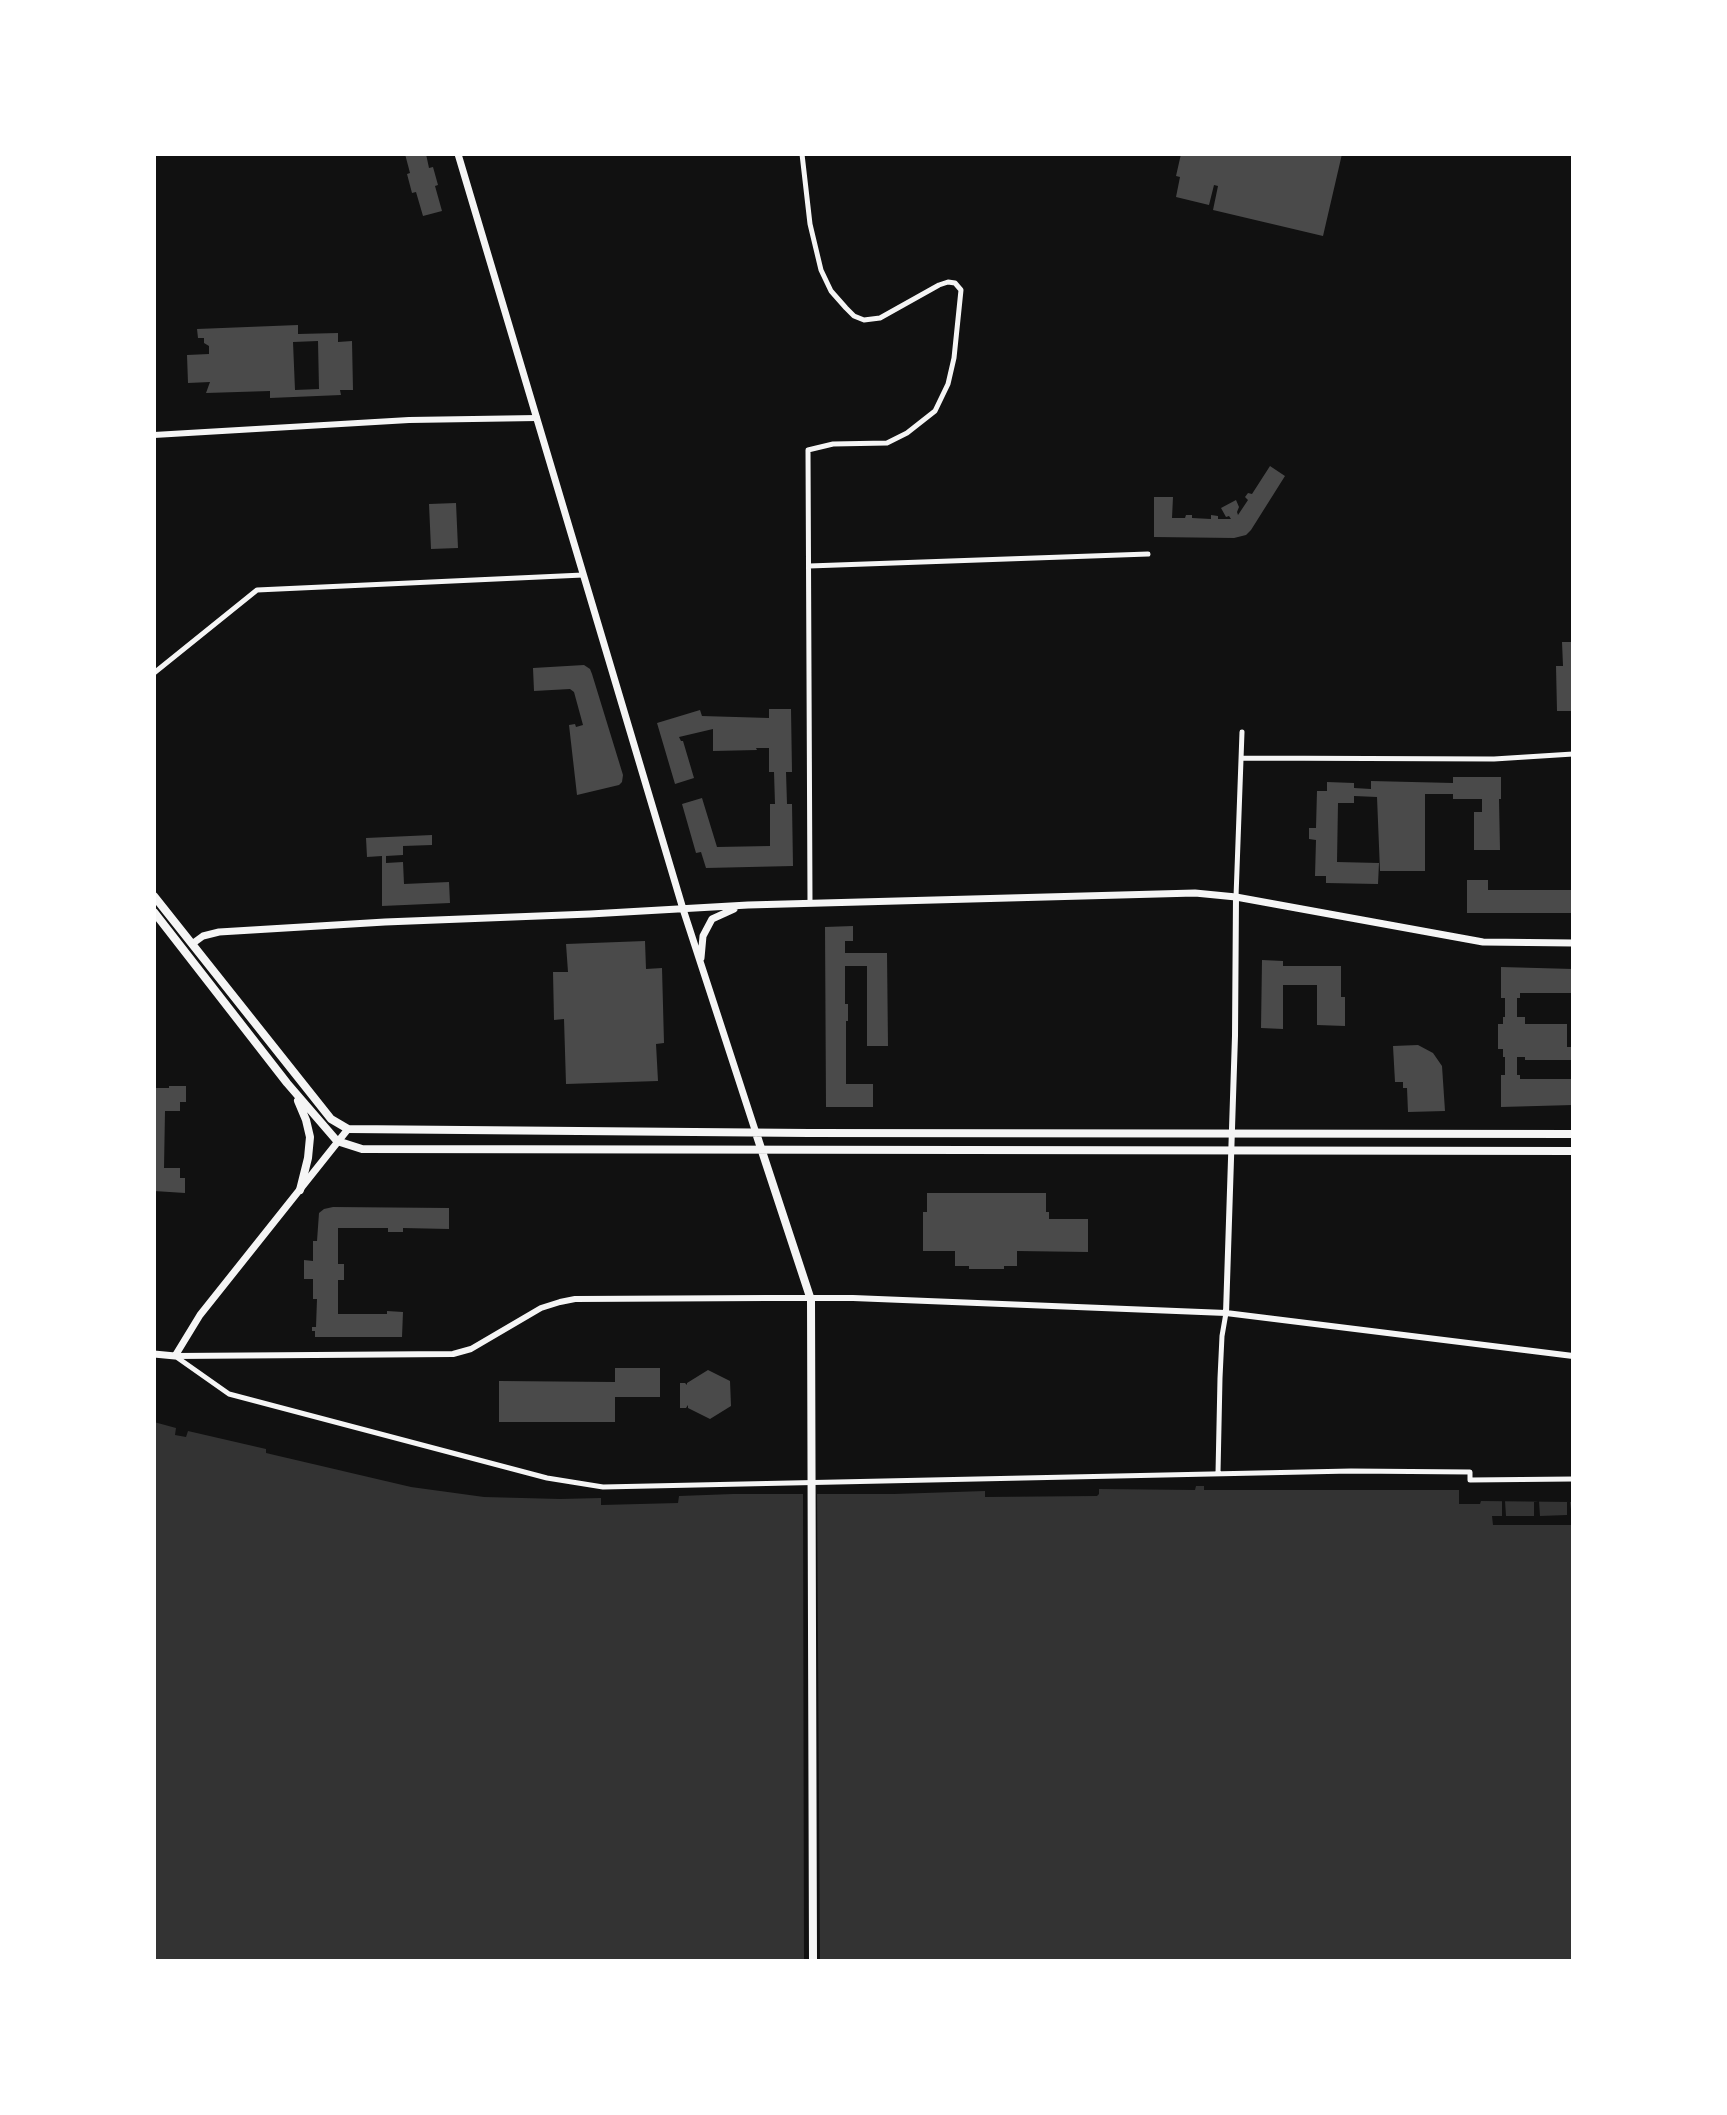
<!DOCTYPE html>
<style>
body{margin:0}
#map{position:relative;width:1727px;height:2115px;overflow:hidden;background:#111;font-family:"Nunito Sans",sans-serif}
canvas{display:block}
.frame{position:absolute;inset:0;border:156px solid #fff;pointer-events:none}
</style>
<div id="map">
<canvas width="1727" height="2115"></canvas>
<div class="frame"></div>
</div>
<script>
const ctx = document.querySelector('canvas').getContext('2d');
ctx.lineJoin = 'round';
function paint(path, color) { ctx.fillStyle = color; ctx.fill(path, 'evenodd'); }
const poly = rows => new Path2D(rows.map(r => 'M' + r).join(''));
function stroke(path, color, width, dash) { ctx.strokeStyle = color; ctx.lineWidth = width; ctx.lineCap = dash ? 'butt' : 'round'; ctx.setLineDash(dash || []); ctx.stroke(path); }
const water = poly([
 [154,1422,176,1428,175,1435,186,1437,188,1431,266,1449,266,1453,411,1487,484,1497,560,1499,601,1498,601,1505,678,1503,679,1496,733,1494,894,1494,985,1491,985,1497,1097,1496,1099,1494,1099,1489,1195,1490,1196,1486,1204,1486,1204,1490,1459,1490,1459,1504,1480,1504,1481,1501,1573,1502,1573,1961,154,1961]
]);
const pier = poly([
 [803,1489,817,1489,820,1961,804,1961],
 [1502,1501,1505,1501,1506,1516,1534,1516,1534,1502,1539,1501,1540,1516,1567,1515,1567,1502,1570,1502,1573,1525,1493,1525,1492,1516,1502,1516]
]);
const building = poly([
 [405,154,426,154,429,168,433,167,438,185,435,186,442,211,423,216,416,192,412,193,407,174,410,173],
 [1181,154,1342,154,1323,236,1213,210,1218,186,1214,185,1209,205,1176,197,1180,177,1176,176],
 [298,325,298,334,338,333,338,342,352,341,353,390,340,390,341,395,270,398,270,391,206,393,210,382,188,383,187,355,209,354,209,346,204,343,204,338,198,338,197,329],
 [318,341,319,389,295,390,293,342],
 [1270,466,1285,476,1251,530,1246,535,1234,538,1154,537,1154,497,1173,497,1172,518,1185,518,1186,515,1192,515,1192,518,1211,519,1211,515,1218,516,1218,519,1231,519,1229,516,1226,517,1221,508,1236,500,1239,507,1237,512,1238,515,1248,500,1245,497,1248,493,1252,494],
 [456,503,458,548,431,549,429,504],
 [1562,642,1573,642,1573,711,1557,711,1556,666,1563,666],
 [584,665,590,669,592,674,623,775,622,782,619,785,577,795,569,725,575,724,576,727,583,725,574,692,570,689,534,691,533,668],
 [769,709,791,709,792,772,786,772,787,804,792,804,793,866,706,868,701,852,696,853,682,804,702,798,717,847,770,846,770,804,775,804,774,772,769,772,769,748,756,748,757,750,713,751,713,729,679,737,681,741,683,741,694,778,675,784,657,723,700,710,702,716,769,718],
 [1453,777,1501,777,1501,799,1499,799,1500,850,1474,850,1474,812,1482,812,1482,799,1453,799,1453,794,1425,794,1425,871,1380,871,1377,797,1354,796,1354,803,1338,803,1337,862,1379,863,1378,884,1326,883,1326,876,1315,876,1316,840,1309,839,1309,828,1316,828,1317,791,1327,791,1327,782,1354,783,1354,788,1371,789,1371,781,1453,783],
 [432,835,432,845,403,846,403,855,386,856,386,863,403,862,404,884,449,882,450,903,382,906,382,856,367,857,366,838],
 [1467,880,1488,880,1488,890,1573,890,1573,913,1467,913],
 [853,926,853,941,845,941,845,953,887,953,888,1046,867,1046,867,966,845,966,845,1004,848,1004,848,1021,846,1021,846,1084,873,1084,873,1107,826,1107,825,927],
 [645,941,646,969,662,968,664,1043,656,1044,658,1081,566,1084,564,1019,554,1020,553,972,568,972,566,944],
 [1262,960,1283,961,1283,966,1341,966,1341,997,1345,997,1345,1026,1317,1025,1317,985,1283,985,1283,1029,1261,1028],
 [1501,967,1573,969,1573,993,1520,993,1520,998,1517,998,1517,1017,1525,1017,1525,1024,1567,1024,1567,1047,1573,1047,1573,1060,1525,1060,1525,1057,1517,1057,1517,1075,1520,1075,1520,1079,1573,1079,1573,1105,1501,1107,1501,1075,1505,1075,1505,1057,1503,1057,1503,1049,1498,1049,1498,1024,1503,1024,1503,1017,1505,1017,1505,998,1501,998],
 [1418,1045,1433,1053,1442,1066,1445,1111,1408,1112,1407,1088,1403,1088,1403,1082,1395,1082,1393,1046],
 [169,1086,186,1086,186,1102,180,1102,180,1111,165,1111,164,1168,180,1168,180,1178,185,1178,185,1193,154,1191,154,1088,169,1088],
 [927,1193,1046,1193,1046,1212,1049,1212,1049,1219,1088,1219,1088,1252,1017,1251,1017,1266,1004,1266,1004,1269,969,1269,969,1266,955,1266,955,1251,923,1251,923,1212,927,1212],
 [333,1207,449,1208,449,1229,403,1228,403,1232,388,1232,388,1228,338,1228,338,1264,344,1264,344,1280,338,1280,338,1314,387,1314,387,1311,403,1312,402,1337,315,1337,315,1331,312,1331,312,1327,316,1327,317,1299,313,1299,313,1279,304,1279,304,1260,313,1261,313,1241,317,1241,319,1213,324,1209],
 [615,1368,660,1368,660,1397,615,1397,615,1422,499,1422,499,1381,615,1382],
 [708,1370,730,1381,731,1406,710,1419,688,1408,688,1405,686,1408,680,1408,680,1383,685,1383,687,1385,687,1383]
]);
const minor = poly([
 [802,154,810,224,821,270,831,291,846,308,854,316,864,320,880,318,939,285,948,282,955,283,961,290,954,358,948,384,935,411,907,433,887,443,833,444,808,450,810,903],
 [809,566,1148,554],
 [154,673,257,590,583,575],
 [1241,758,1494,759,1573,754],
 [1236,897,1242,732],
 [175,1356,229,1394,547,1478,603,1487,1351,1471,1470,1472,1470,1480,1573,1479],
 [1218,1473,1220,1378,1222,1336,1226,1313]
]);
const tertiary = poly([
 [154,435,409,420,537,418],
 [1226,1313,1235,1036,1236,897],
 [175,1356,453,1354,471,1349,541,1308,560,1302,575,1299,766,1298,853,1298,1226,1313,1573,1356]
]);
const secondary = poly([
 [458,154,683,909,756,1133],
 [192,944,203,936,219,932,385,922,590,914,748,905,1195,893,1236,897,1483,942,1573,943],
 [701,958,703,936,712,919,734,909],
 [154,1354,175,1356,200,1315,348,1129]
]);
const primary = poly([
 [154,896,331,1119,348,1129,809,1133,1573,1134],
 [154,912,287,1083,337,1141,362,1149,1573,1151],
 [298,1101,306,1120,310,1137,308,1158,300,1190],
 [756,1133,811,1300,813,1961]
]);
paint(water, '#333');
paint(pier, '#111');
paint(building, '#4a4a4a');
stroke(minor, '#f5f5f5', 5);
stroke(tertiary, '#f5f5f5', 6);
stroke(secondary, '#f5f5f5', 7);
stroke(primary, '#f5f5f5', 8);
</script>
